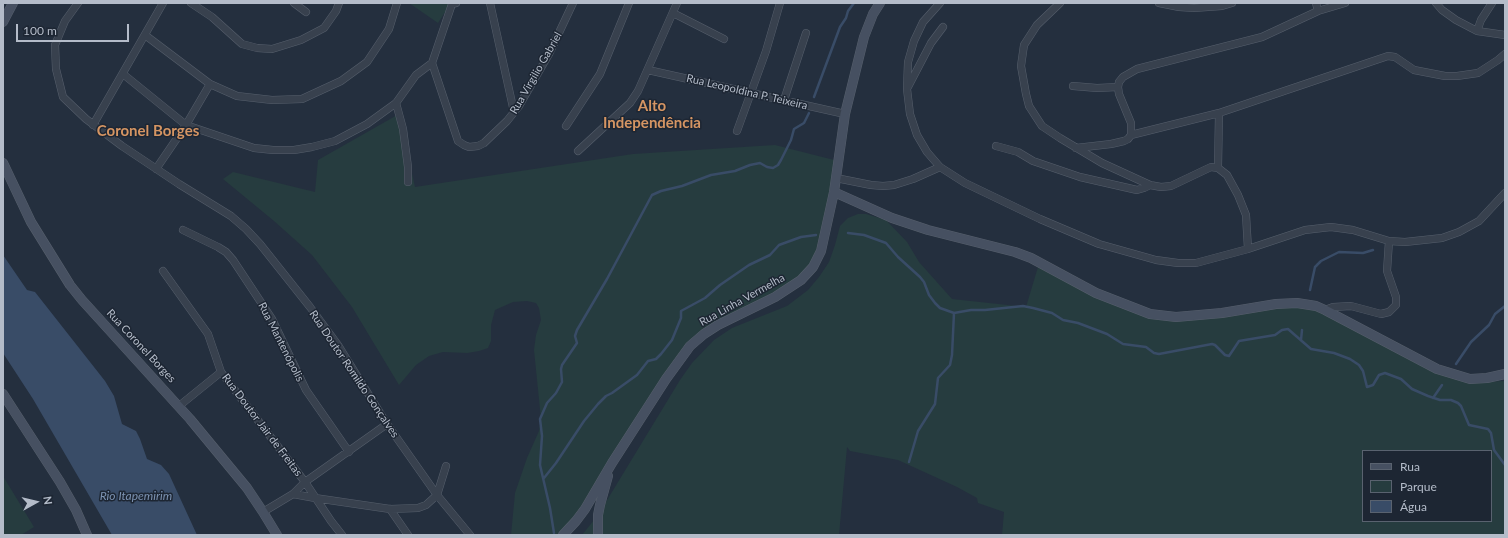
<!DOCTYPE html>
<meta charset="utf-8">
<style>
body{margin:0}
#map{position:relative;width:1508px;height:538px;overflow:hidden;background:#242f3e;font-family:Lato,sans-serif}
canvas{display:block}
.frame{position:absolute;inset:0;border:4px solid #b4bcc9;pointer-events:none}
.legend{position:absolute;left:1362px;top:450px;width:130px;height:72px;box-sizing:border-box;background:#1d2633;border:1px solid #59626f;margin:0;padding:5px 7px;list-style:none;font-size:12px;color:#b4bcc9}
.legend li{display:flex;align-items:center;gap:8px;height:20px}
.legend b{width:20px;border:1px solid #59626f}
.north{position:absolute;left:16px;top:482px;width:40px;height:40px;-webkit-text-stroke:3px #1d2633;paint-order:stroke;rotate:82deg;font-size:11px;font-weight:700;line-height:16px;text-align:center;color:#b4bcc9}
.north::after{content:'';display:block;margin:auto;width:14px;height:18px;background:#b4bcc9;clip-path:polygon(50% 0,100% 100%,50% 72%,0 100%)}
.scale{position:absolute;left:16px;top:24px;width:113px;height:18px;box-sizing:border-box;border:2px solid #b4bcc9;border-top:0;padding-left:5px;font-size:12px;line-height:14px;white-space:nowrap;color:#b4bcc9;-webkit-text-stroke:3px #1d2633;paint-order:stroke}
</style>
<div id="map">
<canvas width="1508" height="538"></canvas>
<div class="frame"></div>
<ul class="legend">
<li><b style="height:5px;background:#465061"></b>Rua</li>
<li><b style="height:11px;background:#263c3f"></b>Parque</li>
<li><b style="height:11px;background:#394c67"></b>Água</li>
</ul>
<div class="north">N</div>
<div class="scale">100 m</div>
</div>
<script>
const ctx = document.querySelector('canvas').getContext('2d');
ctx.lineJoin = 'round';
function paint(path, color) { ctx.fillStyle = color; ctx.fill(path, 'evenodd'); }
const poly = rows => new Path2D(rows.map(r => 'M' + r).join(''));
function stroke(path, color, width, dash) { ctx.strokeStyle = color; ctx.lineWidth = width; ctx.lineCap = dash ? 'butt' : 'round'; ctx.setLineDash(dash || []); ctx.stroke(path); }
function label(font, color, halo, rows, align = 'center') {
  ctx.font = font + ' Lato,sans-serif'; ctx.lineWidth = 3; ctx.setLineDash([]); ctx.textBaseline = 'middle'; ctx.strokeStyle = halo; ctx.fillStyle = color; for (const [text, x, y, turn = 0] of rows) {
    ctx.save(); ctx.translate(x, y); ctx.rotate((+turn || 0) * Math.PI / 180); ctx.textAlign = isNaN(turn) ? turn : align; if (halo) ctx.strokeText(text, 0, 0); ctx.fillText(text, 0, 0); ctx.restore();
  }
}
const green = poly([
 [409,3,451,3,438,23],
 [399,114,415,187,633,154,775,145,838,161,824,234,806,272,774,297,726,316,698,337,563,535,511,535,515,493,527,458,539,431,541,419,534,350,536,335,541,320,539,308,536,303,527,301,513,302,495,310,491,325,491,341,488,348,479,351,467,353,443,352,429,356,416,365,399,385,352,307,312,255,274,221,223,179,233,172,315,192,318,160],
 [858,214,866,214,886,220,907,242,919,262,952,299,1026,307,1038,267,1099,299,1154,317,1286,305,1318,310,1431,371,1482,382,1505,381,1505,535,1002,535,1004,512,978,503,977,498,957,487,898,460,850,451,847,447,839,535,582,535,598,515,680,380,692,363,714,340,732,328,787,306,808,290,819,277,829,262,835,245,840,226,848,218],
 [1363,451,1491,451,1491,521,1363,521],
 [3,476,34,527,21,535,3,535]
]);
const water = poly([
 [3,255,27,290,35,292,105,381,114,396,122,424,136,431,140,439,147,459,161,465,169,474,197,535,112,535,33,399,3,353]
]);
const stream = poly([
 [814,97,840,27,846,18,848,11,854,3],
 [848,233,864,235,886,243,898,257,920,277,924,282,929,295,935,303,940,308,954,313,971,310,985,310,1023,306,1033,308,1052,313,1063,320,1078,323,1107,334,1123,344,1146,347,1154,353,1159,354,1212,344,1215,345,1225,355,1229,356,1239,341,1275,335,1282,330,1288,329,1311,349,1334,353,1350,359,1359,365,1363,371,1367,387,1373,385,1379,375,1385,373,1401,379,1412,389,1428,396,1440,400,1451,400,1458,403,1461,406,1469,425,1488,429,1491,433,1494,450,1505,465],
 [1310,290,1315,267,1321,261,1339,252,1363,253,1373,250],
 [1301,340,1302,330],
 [1456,364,1471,342,1489,325,1495,314,1505,306],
 [1433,398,1442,385],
 [909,462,918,431,935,404,938,378,950,365,952,355,954,313],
 [544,478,556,463,584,421,598,404,606,396,612,393,637,375,648,361,656,359,661,354,672,340,681,318,681,311,705,298,720,285,749,265,770,255,779,245,801,237,816,235],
 [554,533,550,508,540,465,542,436,540,419,547,403,556,393,562,382,561,369,562,365,577,343,575,336,577,330,607,279,652,195,661,191,682,186,711,175,735,171,750,165,760,163,767,167,773,168,778,165,781,160,791,140,794,129,804,123,809,113]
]);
const street = poly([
 [78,3,65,21,55,45,56,69,63,97,86,119,122,146,179,184,231,216,246,229,260,244,310,307,338,345,387,424,437,495,470,535],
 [191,3,212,17,242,44,257,48,272,49,301,40,324,28,336,11,339,3],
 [294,3,306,12],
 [490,3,514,112],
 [940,3,923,22,914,41,908,62,907,89,910,114,917,135,927,152,940,167,965,183,1040,219,1099,244,1156,260,1178,263,1196,263,1248,249,1305,230,1331,227,1353,230,1389,241,1405,242,1442,238,1459,232,1479,221,1505,193],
 [1060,3,1037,25,1024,45,1021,66,1026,94,1029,106,1042,126,1060,138,1102,163,1150,185,1161,187,1171,186,1211,167,1218,168,1227,175,1238,195,1246,215,1248,249],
 [1159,3,1179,7,1194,8,1222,6,1232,3],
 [1316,3,1318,11],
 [1436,3,1442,10,1456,20,1477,31,1505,35],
 [673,13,724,39],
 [1477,31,1481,20,1492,3],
 [145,35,210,84,237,96,272,100,302,99,341,81,367,62,389,29,397,3],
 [432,63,458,141,464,145,469,147,478,146,484,143,507,121,519,106,549,54,573,3],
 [648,70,845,114],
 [123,74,186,125,254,148,273,150,294,150,312,147,335,141,367,124,396,103,416,75,432,63,452,4,456,3],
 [1073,86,1097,88,1118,87],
 [908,87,931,43,943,27],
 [784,100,806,33],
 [396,103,403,129,408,167,408,182],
 [93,125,163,3],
 [566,126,600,74,629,3],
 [737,131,766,51,780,3],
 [1131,135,1219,113],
 [996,146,1018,152,1033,161,1080,177,1137,190,1144,188,1150,185],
 [1076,148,1111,144,1124,141,1128,139,1131,135,1131,123,1119,94,1118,87,1119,82,1123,77,1137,69,1262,37,1318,11,1345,3],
 [578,151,630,103,638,91,677,3],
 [1218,168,1219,113,1388,56,1395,57,1414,70,1445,76,1457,76,1478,73,1498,60,1505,54],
 [156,169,186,125,210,84],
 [836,178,871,185,883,186,894,185,913,179,940,167],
 [183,230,218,247,226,252,233,260,272,319,306,390,349,452],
 [163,271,208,334,221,372,305,482,331,521,342,535],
 [1325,310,1333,307,1351,306,1381,314,1389,312,1396,305,1396,297,1387,271,1389,241],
 [179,406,221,372],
 [293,494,315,498,390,509,418,508,426,505,437,495,446,466],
 [390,509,408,535],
 [263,512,293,494,305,482,387,424]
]);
const secondary = poly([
 [3,22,13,3],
 [3,163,31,222,70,285,82,300,190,419,247,488,263,512,277,535],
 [834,192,892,218,928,230,1015,252,1031,258,1096,293,1150,314,1176,317,1222,313,1276,304,1297,303,1316,306,1325,310,1437,369,1470,379,1487,378,1505,374],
 [3,394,60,482,76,510,87,535],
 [563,535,576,521,585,509,612,463,666,379,690,346,704,334,718,325,775,297,801,280,813,267,821,251,834,192,845,114,864,37,873,14,880,3],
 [598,535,598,515,600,505,608,476]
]);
const streetNames = [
 ["Rua Virgilio Gabriel",536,73,-60],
 ["Rua Leopoldina P. Teixeira",747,92,13],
 ["Rua Linha Vermelha",742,300,-29],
 ["Rua Mantenópolis",281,342,63],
 ["Rua Coronel Borges",141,346,47],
 ["Rua Doutor Romildo Gonçalves",354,374,56],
 ["Rua Doutor Jair de Freitas",262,425,53]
];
const waterNames = [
 ["Rio Itapemirim",136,496]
];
const districtNames = [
 ["Alto",652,106],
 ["Independência",652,123],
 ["Coronel Borges",148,131]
];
paint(green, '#263c3f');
paint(water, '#394c67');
stroke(stream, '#394c67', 2.5);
stroke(street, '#565f6c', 8);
stroke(secondary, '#565f6c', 10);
stroke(street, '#38414e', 7);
stroke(secondary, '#465061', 9);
label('11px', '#b4bcc9', '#1d2633', streetNames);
label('italic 12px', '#7c92b1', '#1d2633', waterNames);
label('bold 15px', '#d59563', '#1d2633', districtNames);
</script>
